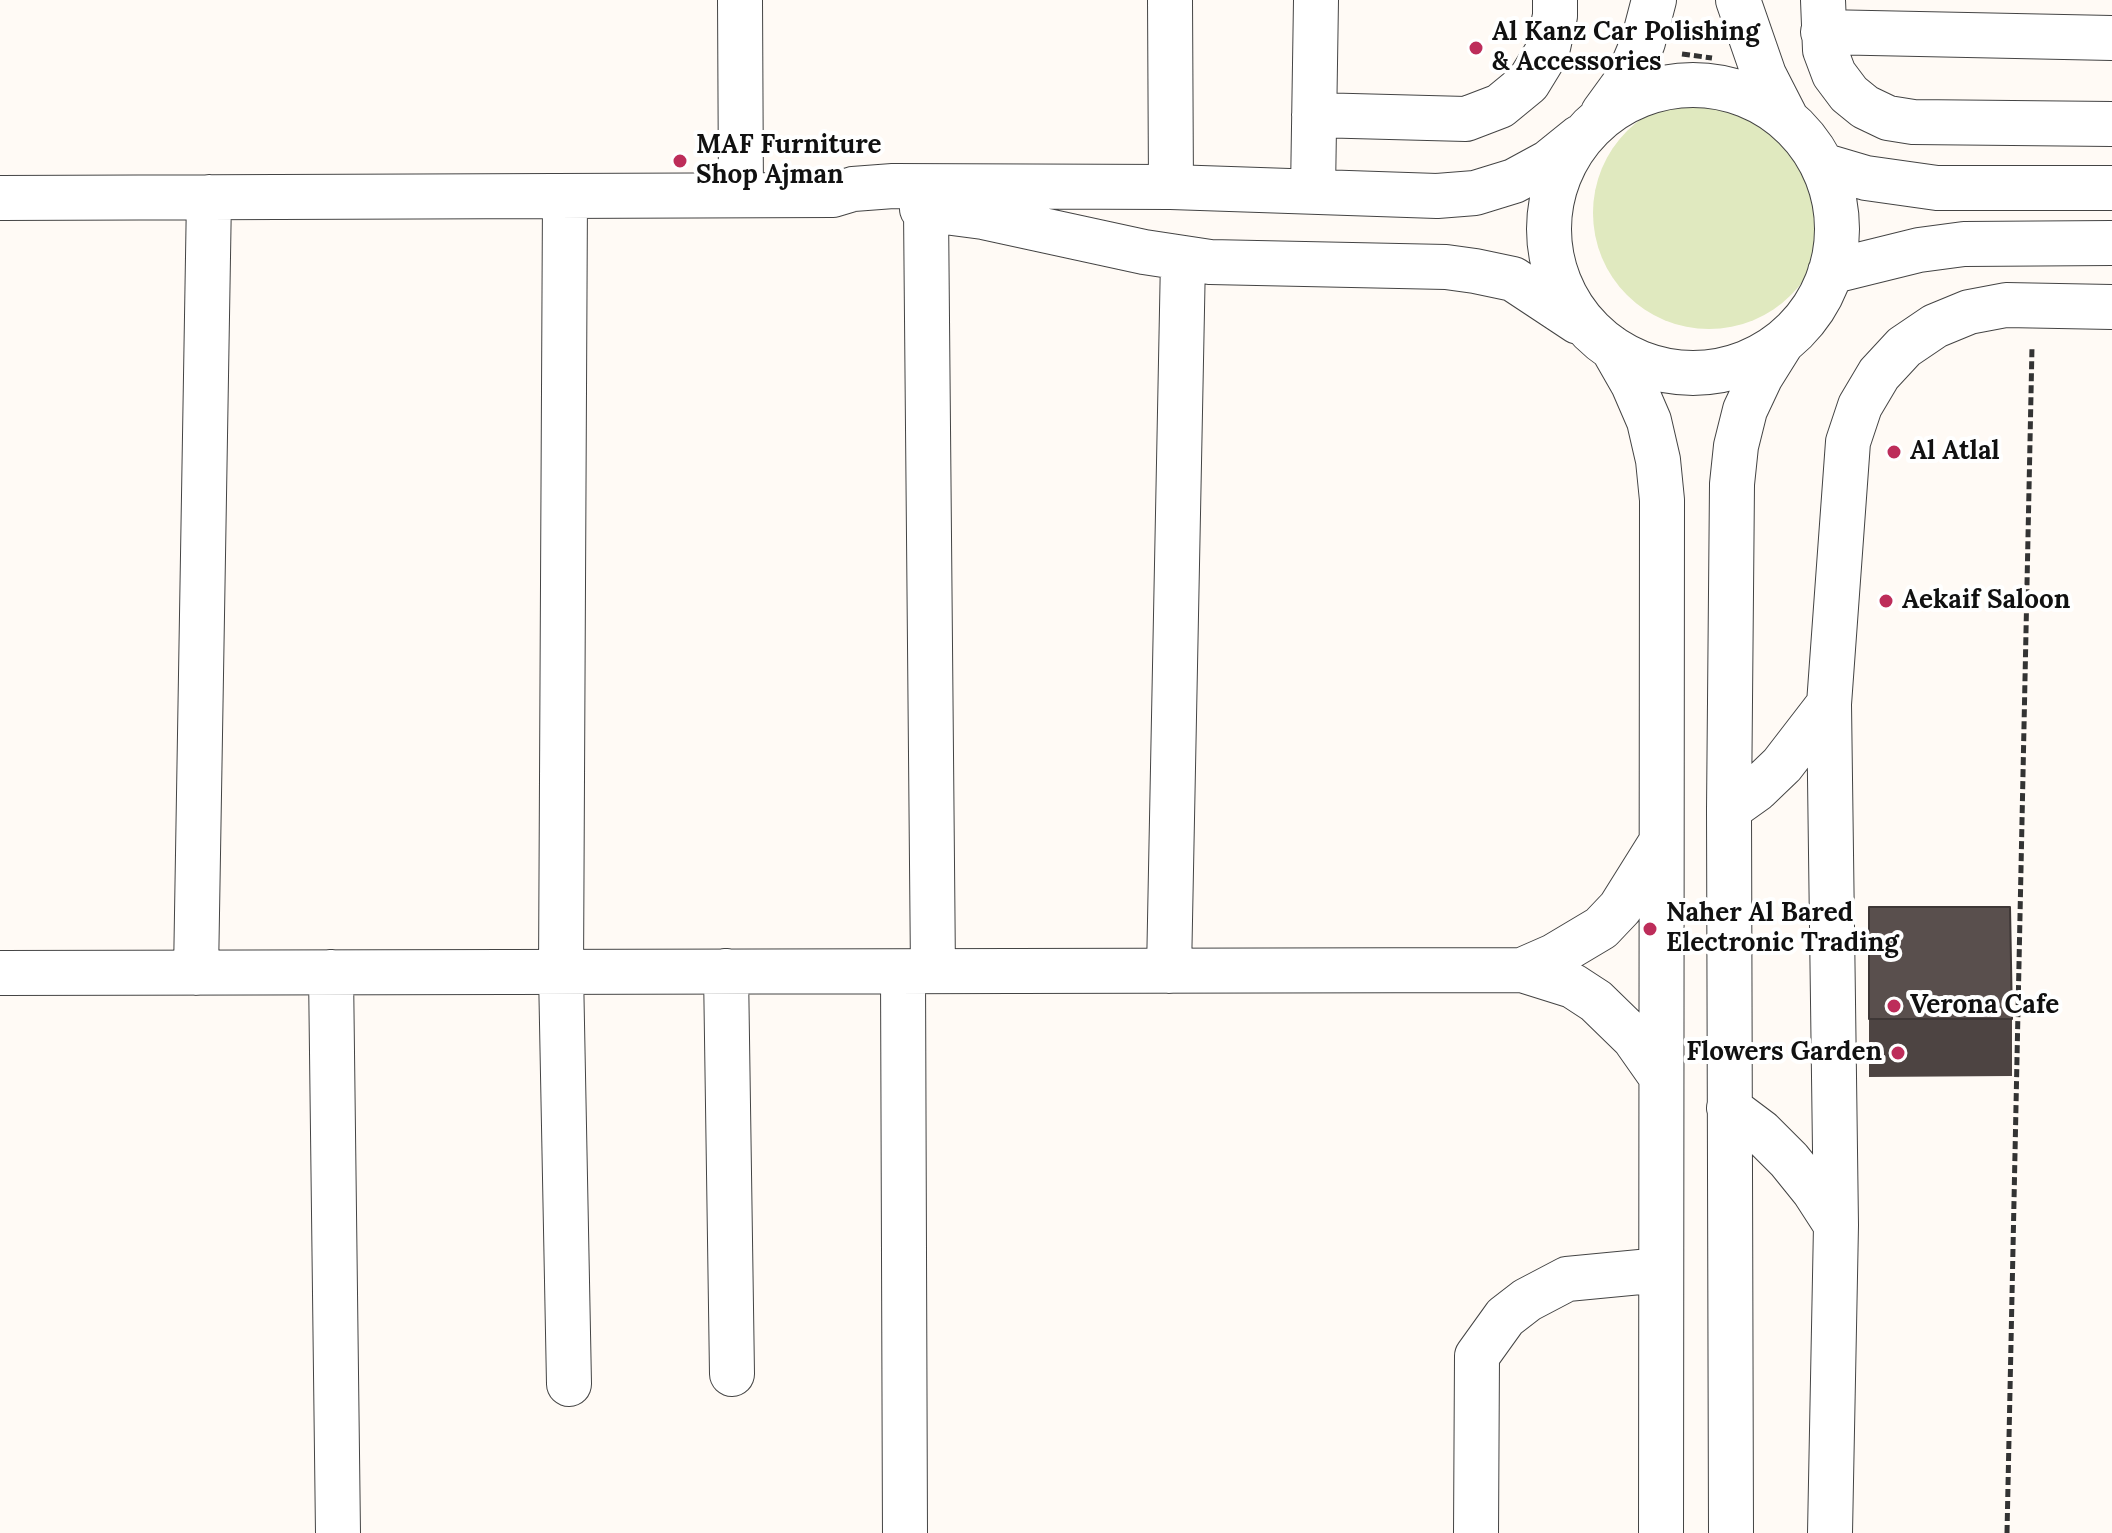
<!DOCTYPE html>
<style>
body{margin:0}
canvas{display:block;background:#fffaf5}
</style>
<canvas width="2112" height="1533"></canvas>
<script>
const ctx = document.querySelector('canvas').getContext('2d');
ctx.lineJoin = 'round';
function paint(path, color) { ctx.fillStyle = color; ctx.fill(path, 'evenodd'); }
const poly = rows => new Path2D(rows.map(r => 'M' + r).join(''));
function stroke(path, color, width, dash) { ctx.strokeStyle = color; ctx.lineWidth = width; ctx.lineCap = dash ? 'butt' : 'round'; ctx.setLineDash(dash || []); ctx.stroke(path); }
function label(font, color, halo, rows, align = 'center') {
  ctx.font = font + ' Lora,serif'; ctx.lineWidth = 8; ctx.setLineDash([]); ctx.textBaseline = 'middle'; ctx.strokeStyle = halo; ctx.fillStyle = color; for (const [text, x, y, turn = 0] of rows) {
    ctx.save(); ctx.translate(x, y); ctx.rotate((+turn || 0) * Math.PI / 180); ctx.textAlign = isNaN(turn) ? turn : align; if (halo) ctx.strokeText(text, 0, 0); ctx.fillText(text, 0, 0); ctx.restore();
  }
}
const green = poly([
 '1593 213a116 116 0 1 1 232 0a116 116 0 1 1-232 0Z'
]);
const path = poly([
 [1682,54,1712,58],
 [2007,1533,2032,347]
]);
const minor = poly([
 [740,0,741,195],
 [1170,0,1171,187],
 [1738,0,1764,75,1787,120],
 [1823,0,1825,50,1834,74,1849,94,1865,107,1888,118,1913,122,2112,124],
 [1823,32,2112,38],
 '1549 229a144 144 0 1 1 288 0a144 144 0 1 1-288 0Z',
 [1603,113,1627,80,1643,42,1654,0],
 [1314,115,1466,119,1500,106,1528,83,1547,52,1555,16,1555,0],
 [1822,165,1866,178,1937,188,2112,188],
 [1313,191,1316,0],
 [565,196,561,972,569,1384],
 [0,198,833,195,853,189,893,186,1171,187,1437,196,1475,193,1514,181,1549,162,1580,137],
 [922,209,983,217,1144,252,1210,262,1446,267,1475,271,1513,279,1578,322],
 [926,210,933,971],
 [1830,272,1919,250,1964,244,2112,243],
 [1613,349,1633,384,1649,421,1658,460,1662,500,1661,1533],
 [1729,809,1757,789,1782,765,1829,704],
 [1522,970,1554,956,1601,928,1620,908,1660,844],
 [726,971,732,1374],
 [1169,971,1183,259],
 [331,972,338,1533],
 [903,972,905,1533],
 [0,973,1522,970,1573,986,1596,1001,1634,1038,1660,1075],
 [196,973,209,197],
 [1729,1108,1761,1132,1789,1160,1814,1191,1836,1225],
 [1476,1533,1477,1356,1505,1317,1527,1300,1567,1279,1661,1270],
 [1731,1533,1729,809,1732,484,1736,446,1745,410,1761,376,1781,344],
 [1830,1533,1836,1225,1829,704,1848,442,1860,406,1879,374,1904,347,1935,326,1969,312,2006,305,2112,307]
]);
const wall = poly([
 [1869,907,2012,1019,2012,1076,1869,1077]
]);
const building = poly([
 [1869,907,2010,907,2012,1019,1869,1019,1869,907]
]);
const markers = [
 [1476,48,8,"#bd2d5a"],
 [680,161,8,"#bd2d5a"],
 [1894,452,8,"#bd2d5a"],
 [1886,601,8,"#bd2d5a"],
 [1650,929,8,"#bd2d5a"],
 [1894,1006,8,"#bd2d5a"],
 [1898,1053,8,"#bd2d5a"]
];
const poiNames = [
 ["Al Kanz Car Polishing",1492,33],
 ["& Accessories",1492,63],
 ["MAF Furniture",696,146],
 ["Shop Ajman",696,176],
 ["Al Atlal",1910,452],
 ["Aekaif Saloon",1902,601],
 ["Naher Al Bared",1666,914],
 ["Electronic Trading",1666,944],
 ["Verona Cafe",1910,1006],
 ["Flowers Garden",1882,1053,"right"]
];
paint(green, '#e0e9bf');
stroke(minor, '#444', 46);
stroke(path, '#333', 5, [8, 4]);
stroke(minor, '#fff', 44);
paint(wall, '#4d4442');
paint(building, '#594f4d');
stroke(building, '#3e3736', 2);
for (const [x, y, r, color] of markers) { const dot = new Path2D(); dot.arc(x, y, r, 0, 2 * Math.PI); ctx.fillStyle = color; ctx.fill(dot); stroke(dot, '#fff', 3); }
label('bold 26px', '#111', '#fff', poiNames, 'left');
</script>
